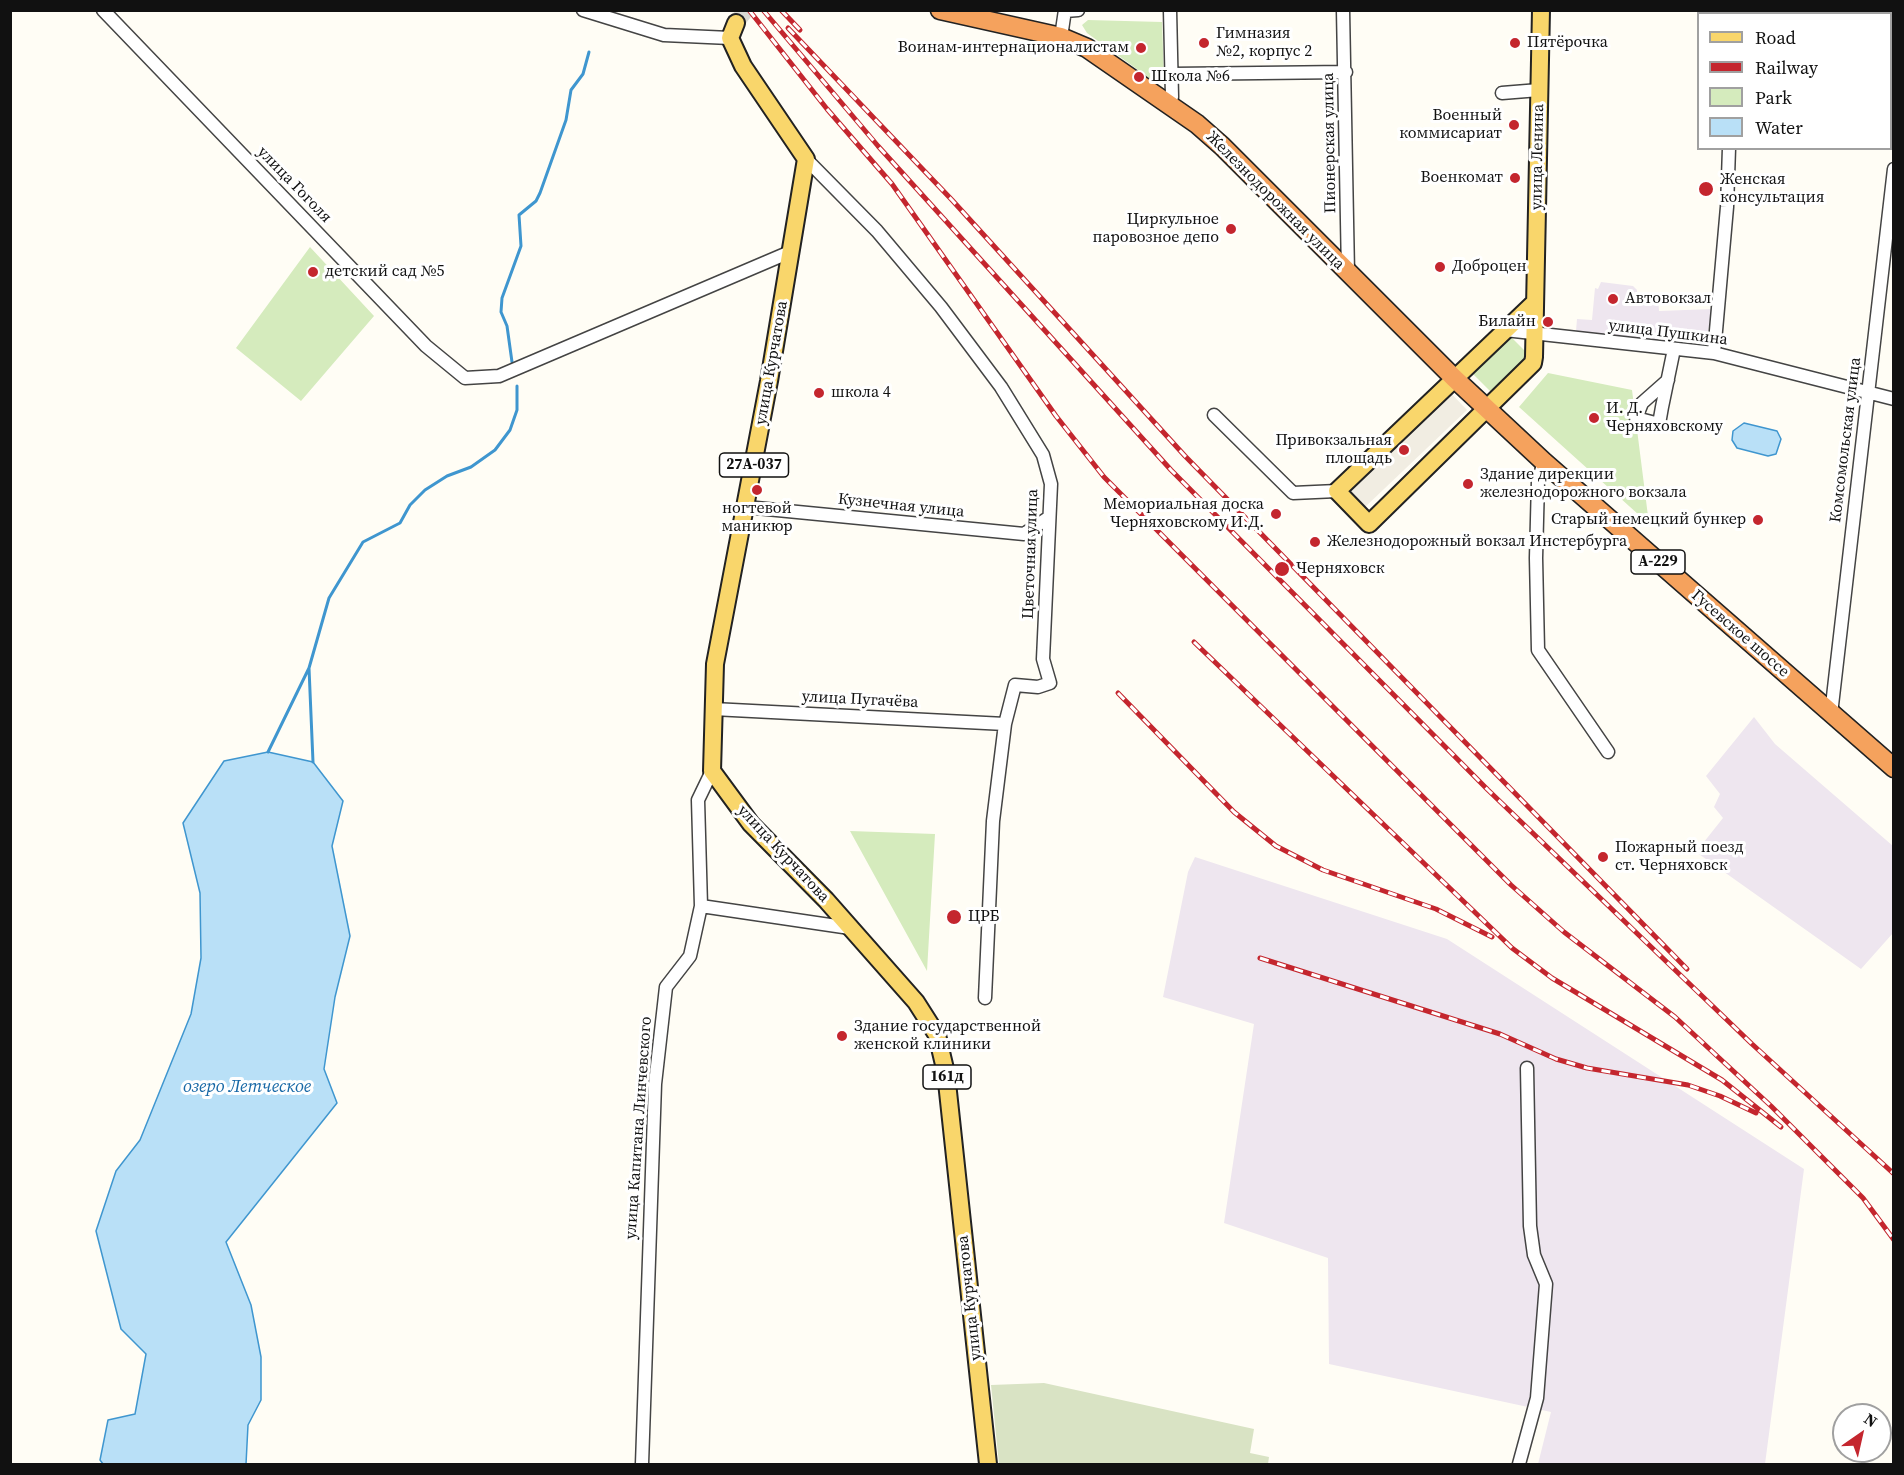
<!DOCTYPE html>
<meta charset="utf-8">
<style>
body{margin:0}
#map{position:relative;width:1904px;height:1475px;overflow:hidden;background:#fffdf5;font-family:"Source Serif 4",serif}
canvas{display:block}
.frame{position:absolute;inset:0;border:12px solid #111;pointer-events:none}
.legend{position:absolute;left:1697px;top:12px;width:195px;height:138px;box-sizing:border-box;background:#fff;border:2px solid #a0a0a0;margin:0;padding:8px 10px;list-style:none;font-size:18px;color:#111}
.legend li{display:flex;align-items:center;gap:12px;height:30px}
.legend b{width:30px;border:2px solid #a0a0a0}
.north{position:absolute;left:1832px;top:1403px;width:60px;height:60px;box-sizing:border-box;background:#fff;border:2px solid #a0a0a0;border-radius:50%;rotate:34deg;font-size:16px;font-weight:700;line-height:24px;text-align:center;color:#111}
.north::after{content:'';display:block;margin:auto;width:21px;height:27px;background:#c4262e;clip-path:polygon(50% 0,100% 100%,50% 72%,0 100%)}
</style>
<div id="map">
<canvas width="1904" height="1475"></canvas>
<div class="frame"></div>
<ul class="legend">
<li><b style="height:8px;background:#f9d66b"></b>Road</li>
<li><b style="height:8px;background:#c4262e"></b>Railway</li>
<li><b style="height:16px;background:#d5ebbd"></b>Park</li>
<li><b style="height:16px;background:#b9e0f7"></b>Water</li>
</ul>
<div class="north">N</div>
</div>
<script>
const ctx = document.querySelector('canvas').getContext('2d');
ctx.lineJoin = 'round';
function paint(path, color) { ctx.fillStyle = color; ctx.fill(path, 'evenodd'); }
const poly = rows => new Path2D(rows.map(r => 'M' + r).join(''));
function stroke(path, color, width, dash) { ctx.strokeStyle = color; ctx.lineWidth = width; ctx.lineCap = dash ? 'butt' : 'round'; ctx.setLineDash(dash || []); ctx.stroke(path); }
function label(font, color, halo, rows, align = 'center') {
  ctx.font = font + ' "Source Serif 4",serif'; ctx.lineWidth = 6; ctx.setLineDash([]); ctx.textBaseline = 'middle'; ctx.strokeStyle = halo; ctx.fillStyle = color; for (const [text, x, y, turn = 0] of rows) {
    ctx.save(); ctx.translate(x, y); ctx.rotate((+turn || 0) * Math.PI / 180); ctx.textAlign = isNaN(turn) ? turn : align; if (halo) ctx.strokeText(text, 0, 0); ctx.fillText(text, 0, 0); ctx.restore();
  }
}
const industrial = poly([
 [1601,282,1633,286,1637,290,1637,298,1658,298,1659,311,1712,309,1707,337,1698,343,1576,331,1577,319,1592,320,1595,288,1598,289],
 [1754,717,1775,744,1893,846,1893,933,1861,969,1696,852,1723,818,1714,807,1720,794,1706,776],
 [1195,857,1447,939,1804,1169,1765,1464,1538,1464,1551,1412,1329,1364,1328,1258,1224,1223,1254,1024,1163,997,1188,872]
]);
const green = poly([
 [1088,20,1162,22,1164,79,1152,80,1087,33,1082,25],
 [310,247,374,316,301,401,236,348],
 [1510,336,1529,355,1491,392,1472,373],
 [1548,373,1632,390,1649,524,1519,407],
 [850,831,935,834,927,971]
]);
const cemetery = poly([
 [1044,1383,1254,1429,1250,1453,1269,1457,1268,1464,999,1464,991,1385]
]);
const plaza = poly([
 [1445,387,1467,410,1363,509,1344,489]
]);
const water = poly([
 [1744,423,1777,431,1781,439,1776,454,1768,456,1737,448,1732,440,1733,431,1744,423],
 [268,752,313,762,343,801,332,846,350,936,335,997,324,1069,337,1103,226,1242,251,1305,261,1357,261,1400,248,1425,246,1464,103,1464,100,1460,108,1420,135,1414,146,1354,121,1329,96,1231,116,1171,140,1140,191,1014,201,958,200,893,183,823,224,761,268,752]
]);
const stream = poly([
 [512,362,507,326,501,312,502,298,521,246,519,215,536,201,540,193,566,120,571,90,583,74,589,52],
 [309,668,313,762],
 [268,752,309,668,329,598,363,542,400,523,410,505,425,490,447,476,471,467,495,450,510,430,517,410,517,386]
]);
const majorTunnel = poly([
 [736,23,746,10]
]);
const minor = poly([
 [103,10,426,346,465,378,499,376,790,252],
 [583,10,664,35,730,38],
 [1343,10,1348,273],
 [1065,11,1078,10],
 [1734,14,1734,10],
 [1061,37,1065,10],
 [1173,74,1346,72],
 [1502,93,1539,90],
 [1169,104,1172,97,1170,10],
 [1890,135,1894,136],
 [806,159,877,231,941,307,1001,387,1043,455,1051,484,1043,659,1050,683,1038,687,1015,685,1005,724,993,821,985,998],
 [1505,330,1714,353,1894,399],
 [1714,353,1727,207,1729,148],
 [1668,380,1642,403,1636,418,1659,424,1662,407,1674,349],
 [1214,415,1293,493,1337,491],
 [1544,462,1538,481,1536,558,1538,650,1608,752],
 [746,507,1024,534,1048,518],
 [713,709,1005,724],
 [1831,714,1894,169],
 [701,906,850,928],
 [642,1464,655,1084,666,987,690,956,701,906,698,800,712,771],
 [1519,1464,1537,1398,1546,1284,1534,1255,1530,1226,1527,1068]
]);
const major = poly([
 [736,23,730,38,743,66,806,159,769,381,715,664,712,771,751,824,826,900,916,1002,937,1035,946,1073,988,1464],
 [1534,303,1337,491,1369,524,1533,363,1534,357,1541,10]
]);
const highway = poly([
 [940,10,1061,37,1087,48,1197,124,1222,146,1454,378,1544,462,1894,768]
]);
const rail = poly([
 [749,10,827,109,892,184,1056,416,1104,477,1511,885,1564,932,1675,1017,1771,1106,1863,1198,1894,1240],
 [763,10,878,146,1171,470,1488,790,1752,1044,1894,1174],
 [781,10,800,30],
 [788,28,952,200,1185,456,1687,969],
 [1194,642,1512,948,1552,978,1722,1080,1781,1127],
 [1118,693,1234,812,1276,846,1323,870,1436,909,1492,937],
 [1260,958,1500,1034,1556,1059,1587,1068,1688,1085,1720,1096,1756,1113]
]);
const markers = [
 [1204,43,6,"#c4262e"],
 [1515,43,6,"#c4262e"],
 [1141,48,6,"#c4262e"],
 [1139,77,6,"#c4262e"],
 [1514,125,6,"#c4262e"],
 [1515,178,6,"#c4262e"],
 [1706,189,8,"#c4262e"],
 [1231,229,6,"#c4262e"],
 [1440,267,6,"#c4262e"],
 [313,272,6,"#c4262e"],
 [1613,299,6,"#c4262e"],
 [1548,322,6,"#c4262e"],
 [819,393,6,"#c4262e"],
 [1594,418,6,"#c4262e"],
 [1404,450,6,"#c4262e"],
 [1468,484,6,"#c4262e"],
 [757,490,6,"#c4262e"],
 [1276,514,6,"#c4262e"],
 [1758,520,6,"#c4262e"],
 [1315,542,6,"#c4262e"],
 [1282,569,8,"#c4262e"],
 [1603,857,6,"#c4262e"],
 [954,917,8,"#c4262e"],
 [842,1036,6,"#c4262e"]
];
const shields = [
 [754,465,69],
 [1658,562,54],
 [947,1077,48]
];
const shieldNames = [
 ["27А-037",754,465],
 ["А-229",1658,562],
 ["161д",947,1077]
];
const poiNames = [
 ["Гимназия",1216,34],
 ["№2, корпус 2",1216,52],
 ["Пятёрочка",1527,43],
 ["Воинам-интернационалистам",1129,48,"right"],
 ["Школа №6",1151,77],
 ["Военный",1502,116,"right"],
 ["коммисариат",1502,134,"right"],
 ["Военкомат",1503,178,"right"],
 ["Женская",1720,180],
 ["консультация",1720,198],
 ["Циркульное",1219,220,"right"],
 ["паровозное депо",1219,238,"right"],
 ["Доброцен",1452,267],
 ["детский сад №5",325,272],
 ["Автовокзал",1625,299],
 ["Билайн",1536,322,"right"],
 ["школа 4",831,393],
 ["И. Д.",1606,409],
 ["Черняховскому",1606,427],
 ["Привокзальная",1392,441,"right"],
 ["площадь",1392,459,"right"],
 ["Здание дирекции",1480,475],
 ["железнодорожного вокзала",1480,493],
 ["Мемориальная доска",1264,505,"right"],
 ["Черняховскому И.Д.",1264,523,"right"],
 ["ногтевой",757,509,"center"],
 ["маникюр",757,527,"center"],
 ["Старый немецкий бункер",1746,520,"right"],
 ["Железнодорожный вокзал Инстербурга",1327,542],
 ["Черняховск",1296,569],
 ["Пожарный поезд",1615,848],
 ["ст. Черняховск",1615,866],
 ["ЦРБ",968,917],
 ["Здание государственной",854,1027],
 ["женской клиники",854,1045]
];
const streetNames = [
 ["Пионерская улица",1330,143,-91],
 ["улица Ленина",1538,157,-89],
 ["улица Гоголя",294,185,46],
 ["Железнодорожная улица",1275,201,45],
 ["улица Пушкина",1668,333,7],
 ["улица Курчатова",772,363,-80],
 ["Комсомольская улица",1846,440,-83],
 ["Кузнечная улица",901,506,6],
 ["Цветочная улица",1031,554,-88],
 ["Гусевское шоссе",1740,634,41],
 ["улица Пугачёва",860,700,3],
 ["улица Курчатова",783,854,47],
 ["улица Капитана Линчевского",639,1128,-86],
 ["улица Курчатова",970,1298,-96]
];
const waterNames = [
 ["озеро Летческое",247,1087]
];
paint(industrial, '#eee6ef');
paint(green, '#d5ebbd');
paint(cemetery, '#d9e3c4');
paint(plaza, '#f1ede2');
paint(water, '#b9e0f7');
stroke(water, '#3f96cf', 1.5);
stroke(stream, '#3f96cf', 3);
stroke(majorTunnel, '#dbdad3', 16, [16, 8]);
stroke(minor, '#444', 15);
stroke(major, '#222', 20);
stroke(highway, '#222', 21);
stroke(minor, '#fff', 12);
stroke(major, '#f9d66b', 16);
stroke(highway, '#f5a25d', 18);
stroke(rail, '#c4262e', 5);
stroke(rail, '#fff', 3, [9]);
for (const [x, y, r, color] of markers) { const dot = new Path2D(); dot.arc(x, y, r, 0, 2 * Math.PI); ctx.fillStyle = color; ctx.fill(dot); stroke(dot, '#fff', 2); }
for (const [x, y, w] of shields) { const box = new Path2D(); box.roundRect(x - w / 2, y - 12, w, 24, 4.5); ctx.fillStyle = '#fff'; ctx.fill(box); stroke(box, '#111', 1.5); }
label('bold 15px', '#111', null, shieldNames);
label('16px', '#111', '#fff', poiNames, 'left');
label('16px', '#111', '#fff', streetNames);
label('italic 18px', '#1768a6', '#fff', waterNames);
</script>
